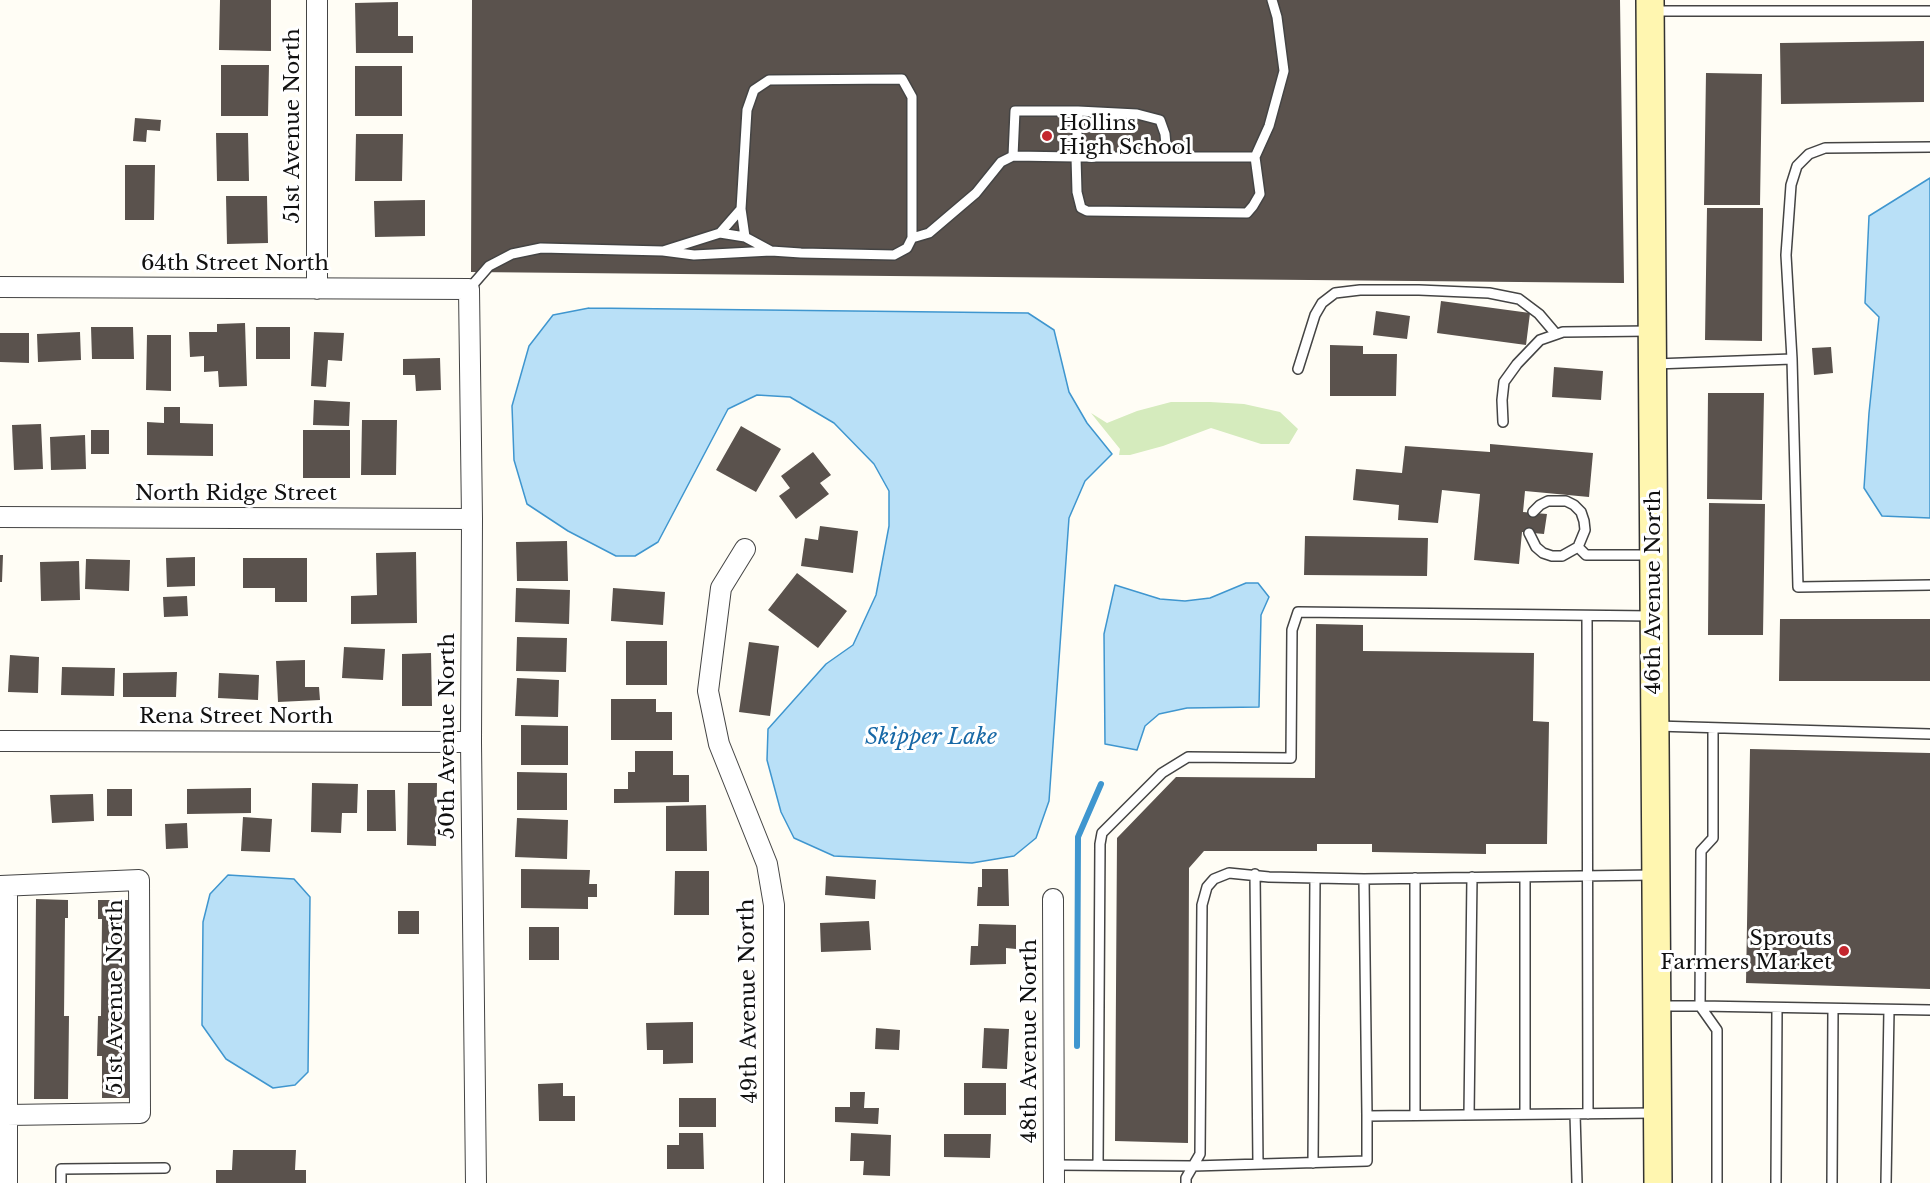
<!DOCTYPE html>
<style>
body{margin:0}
canvas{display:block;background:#fffdf5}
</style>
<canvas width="1930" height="1183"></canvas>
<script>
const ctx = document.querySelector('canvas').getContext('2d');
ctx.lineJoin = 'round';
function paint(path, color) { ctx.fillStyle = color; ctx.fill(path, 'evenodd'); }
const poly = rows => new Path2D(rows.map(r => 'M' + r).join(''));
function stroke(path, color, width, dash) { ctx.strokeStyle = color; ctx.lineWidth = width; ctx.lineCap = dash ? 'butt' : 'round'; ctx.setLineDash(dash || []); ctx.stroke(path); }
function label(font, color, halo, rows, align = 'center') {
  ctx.font = font + ' "Libre Baskerville",serif'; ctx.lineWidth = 6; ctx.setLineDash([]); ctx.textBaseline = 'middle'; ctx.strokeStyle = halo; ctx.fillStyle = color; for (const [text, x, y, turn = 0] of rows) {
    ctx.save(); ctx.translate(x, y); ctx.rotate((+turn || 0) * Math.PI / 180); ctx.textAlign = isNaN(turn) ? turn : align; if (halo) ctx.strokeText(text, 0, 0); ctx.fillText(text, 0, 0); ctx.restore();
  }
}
const green = poly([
 [1171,402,1210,402,1244,404,1280,412,1298,429,1289,444,1261,444,1211,428,1163,446,1130,455,1119,455,1120,449,1091,413,1107,423,1137,411]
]);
const water = poly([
 [1930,178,1930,518,1882,516,1864,488,1869,413,1879,317,1865,303,1869,216,1930,178],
 [589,308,1028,313,1054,330,1069,392,1087,423,1112,454,1085,481,1069,518,1049,801,1036,838,1014,856,972,863,834,856,794,838,781,812,767,760,768,729,826,664,853,645,876,595,889,526,889,491,874,464,834,423,790,397,757,395,728,409,658,542,635,556,616,556,568,531,527,504,514,460,512,406,529,346,553,315,589,308],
 [1246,583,1258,583,1269,597,1261,615,1259,707,1187,708,1159,714,1145,726,1137,750,1105,744,1104,634,1115,585,1160,599,1185,601,1210,598,1246,583],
 [228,875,294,879,310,897,308,1072,295,1085,273,1088,226,1059,202,1025,203,922,210,894,228,875]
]);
const stream = poly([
 [1077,1046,1078,837,1101,784]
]);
const building = poly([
 [220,0,271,0,271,51,219,50],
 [472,0,1620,0,1624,283,471,272],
 [398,2,398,36,413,36,413,53,356,53,355,3],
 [1924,41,1924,102,1781,104,1780,43],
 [221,65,269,65,268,116,221,116],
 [355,66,402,66,402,116,355,116],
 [1706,73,1762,74,1760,205,1704,205],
 [135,118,161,120,160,131,147,130,146,142,133,141],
 [216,133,248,133,249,181,217,181],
 [356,134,403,134,402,181,355,181],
 [125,165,155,165,154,220,125,220],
 [226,196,267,196,268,243,227,244],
 [425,200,425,236,375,237,374,201],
 [1707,208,1763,208,1762,341,1705,340],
 [1441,301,1530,313,1526,345,1437,333],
 [1376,311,1410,316,1407,339,1373,335],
 [245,323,247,386,219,387,218,371,204,372,204,356,190,357,189,332,217,332,217,324],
 [91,327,133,327,134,359,92,359],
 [256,327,290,327,290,359,256,359],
 [80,332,81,360,38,362,37,334],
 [314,332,344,333,342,361,328,360,326,387,311,386],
 [0,333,29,333,29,363,0,362],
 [147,335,171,335,171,391,146,390],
 [1330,345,1363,346,1363,354,1397,354,1396,396,1330,396],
 [1831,347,1833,373,1814,375,1812,348],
 [440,358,441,390,416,391,415,375,403,375,403,359],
 [1554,367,1603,371,1601,400,1552,397],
 [1708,393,1764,393,1762,500,1707,499],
 [314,400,350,402,349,426,313,425],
 [164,407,180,407,180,423,213,424,213,456,147,455,147,422,164,423],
 [362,420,397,420,396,475,361,475],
 [41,424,43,469,14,470,12,425],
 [741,426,781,449,756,492,716,470],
 [91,430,109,430,109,454,91,454],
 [303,430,350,430,350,478,303,478],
 [85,435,86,469,51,470,50,437],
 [1490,444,1593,453,1589,497,1525,491,1523,512,1547,514,1544,534,1522,532,1519,564,1474,560,1480,494,1442,490,1438,523,1398,520,1399,505,1353,500,1356,469,1402,473,1405,446,1490,452],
 [813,452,831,475,820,483,829,494,796,519,779,496,790,488,781,476],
 [1709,503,1765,504,1763,635,1708,635],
 [820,526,858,531,853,573,801,566,805,538,818,540],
 [1305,536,1428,538,1427,576,1304,575],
 [567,541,568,581,517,581,516,542],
 [416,552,417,623,351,624,351,596,377,595,376,553],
 [0,555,3,555,2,582,0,582],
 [195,557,195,586,167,587,166,558],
 [243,558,307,558,307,602,275,602,275,588,243,588],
 [86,559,130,560,129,591,85,589],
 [79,561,80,600,41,601,40,562],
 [797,573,847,611,818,648,768,610],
 [516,588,570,590,569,624,515,622],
 [613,588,665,592,663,625,611,621],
 [187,596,188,616,164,617,163,597],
 [1780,619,1930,619,1930,681,1779,681],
 [1316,624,1363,625,1363,651,1534,653,1533,721,1549,722,1547,844,1486,844,1486,854,1372,852,1372,844,1317,844,1317,851,1204,851,1189,868,1188,1143,1115,1141,1117,838,1176,777,1315,778],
 [517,637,567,638,566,672,516,671],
 [626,641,667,641,667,685,626,685],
 [749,642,779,646,770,716,739,712],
 [344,647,385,649,383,680,342,678],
 [431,653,432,706,402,706,402,654],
 [10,655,39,657,38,693,8,692],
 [305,660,305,687,319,687,320,700,278,702,276,661],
 [62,667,115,668,114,696,61,695],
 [177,672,176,697,123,697,123,673],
 [219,673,259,675,258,700,218,698],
 [517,678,559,680,558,717,515,716],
 [611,699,656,699,656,712,672,712,672,740,611,740],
 [521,725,568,726,568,765,521,765],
 [1750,749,1930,753,1930,989,1746,983],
 [635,751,673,751,673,775,689,775,689,802,614,803,614,789,628,789,628,772,635,772],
 [517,772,567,773,567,810,517,810],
 [312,783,358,784,357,813,342,813,341,833,311,832],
 [408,783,437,783,436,846,407,845],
 [251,788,251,813,187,814,187,789],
 [107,789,132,789,132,816,107,816],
 [367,790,395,790,396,831,367,831],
 [93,794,94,821,52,823,50,795],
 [706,805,707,851,666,851,666,806],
 [243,817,272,819,270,852,241,851],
 [517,818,568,820,567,859,515,857],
 [187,823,188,848,166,849,165,824],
 [521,869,590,870,589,884,597,884,597,897,588,897,588,909,521,908],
 [982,869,1008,869,1009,906,977,906,978,887,982,887],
 [675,871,709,871,709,915,674,915],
 [826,876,876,880,875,899,825,895],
 [36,899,68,900,68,918,65,918,64,1016,69,1016,68,1099,34,1099],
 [98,900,132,900,131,1098,102,1098,102,1056,97,1056,98,1016,101,1016,102,919,98,919],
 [398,911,419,911,419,934,398,934],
 [869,921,871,950,821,952,820,923],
 [979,924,1016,925,1016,949,1006,948,1006,964,970,965,971,946,978,946],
 [529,927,559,927,559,960,529,960],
 [693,1022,693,1063,663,1064,663,1050,647,1050,646,1023],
 [876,1028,900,1030,899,1050,875,1049],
 [984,1028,1009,1029,1007,1069,982,1068],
 [563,1083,563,1096,575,1096,575,1121,539,1121,538,1084],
 [964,1083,1006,1083,1006,1115,964,1115],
 [850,1092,865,1092,864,1108,879,1108,878,1124,835,1122,835,1107,850,1107],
 [679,1098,716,1098,716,1127,679,1127],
 [679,1133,703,1133,704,1169,667,1169,667,1145,679,1145],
 [851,1133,891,1135,890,1176,863,1175,864,1161,850,1161],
 [944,1134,991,1134,990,1158,944,1157],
 [233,1150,296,1150,295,1170,306,1170,306,1183,216,1183,216,1170,232,1170]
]);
const lane = poly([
 [1653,11,1930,11],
 [1078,111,1076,157,1255,157],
 [1013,156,1015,111,1078,111,1137,114,1160,120,1165,134,1167,157],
 [741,209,720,233,663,251,694,255,771,251,801,253,894,255,907,248,912,238,912,97,902,79,769,80,754,90,747,110,741,209,745,237,771,251],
 [720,233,745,237],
 [912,238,929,233,976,193,1001,162,1013,156,1076,157,1077,192,1081,208,1087,211,1247,213,1253,206,1260,194,1255,157,1269,126,1284,71,1277,17,1272,0],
 [469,289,489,266,512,254,541,248,663,251],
 [1792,359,1798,587,1930,585],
 [1655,364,1792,359,1786,255,1791,185,1797,166,1809,154,1825,148,1930,147],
 [1298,369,1315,315,1322,303,1335,293,1360,290,1419,290,1489,293,1519,299,1539,314,1556,334],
 [1503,422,1502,400,1504,382,1517,364,1540,340,1563,332,1650,331],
 [1529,533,1536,547,1543,553,1552,556,1562,556,1578,547,1585,530,1584,521,1581,512,1574,505,1566,501,1548,501,1540,505,1533,512],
 [1578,547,1586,555,1651,555],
 [1587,616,1588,1114],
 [1656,726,1930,734],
 [1255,874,1258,1164],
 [1525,877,1525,1114],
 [1415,878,1415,1115],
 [1364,879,1269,877,1229,873,1214,879,1207,887,1202,905,1200,1154,1193,1166,1367,1161,1367,1116,1655,1113],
 [1658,1006,1700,1006,1701,851,1713,838,1713,728],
 [1700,1006,1930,1010],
 [1700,1006,1717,1030,1717,1183],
 [1575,1114,1577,1183],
 [1469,1115,1472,877],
 [1367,1116,1364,879,1653,875],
 [1313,1163,1315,878],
 [1054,1165,1193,1166,1186,1178,1186,1183],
 [1098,1165,1100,844,1102,833,1162,773,1188,757,1291,758,1292,630,1298,612,1652,616],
 [61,1183,61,1169,165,1168],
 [1776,1183,1777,1008],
 [1832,1183,1833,1009],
 [1886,1183,1889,1010]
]);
const street = poly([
 [0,287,469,289,472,519,471,742,476,1183],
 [317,289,317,0],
 [0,517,472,519],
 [745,549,721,588,708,691,719,744,767,864,774,905,774,1183],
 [0,741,471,742],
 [0,886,139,880,140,1113,7,1115],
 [1053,899,1054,1183],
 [7,1183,7,886]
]);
const secondary = poly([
 [1650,0,1658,1183]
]);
const markers = [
 [1047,136,6,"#c4262e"],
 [1844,951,6,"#c4262e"]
];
const poiNames = [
 ["Hollins",1059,124],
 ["High School",1059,148],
 ["Sprouts",1832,939,"right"],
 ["Farmers Market",1832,963,"right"]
];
const streetNames = [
 ["51st Avenue North",293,126,-90],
 ["64th Street North",235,264],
 ["North Ridge Street",236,494],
 ["46th Avenue North",1654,592,-90],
 ["Rena Street North",236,717],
 ["50th Avenue North",448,736,-90],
 ["51st Avenue North",116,997,-90],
 ["49th Avenue North",749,1001,-91],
 ["48th Avenue North",1030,1041,-90]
];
const waterNames = [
 ["Skipper Lake",931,738]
];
paint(green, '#d5ebbd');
paint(water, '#b9e0f7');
stroke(water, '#3f96cf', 1.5);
stroke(stream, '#3f96cf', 6);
paint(building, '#5a524d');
stroke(lane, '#444', 12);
stroke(street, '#444', 22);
stroke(secondary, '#333', 30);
stroke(lane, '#fff', 9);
stroke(street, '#fff', 20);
stroke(secondary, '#fff6b0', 27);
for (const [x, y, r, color] of markers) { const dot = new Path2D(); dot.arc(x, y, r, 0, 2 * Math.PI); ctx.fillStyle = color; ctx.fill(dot); stroke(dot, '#fff', 2); }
label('21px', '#111', '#fff', poiNames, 'left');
label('21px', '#111', '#fff', streetNames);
label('italic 22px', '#1768a6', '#fff', waterNames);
</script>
